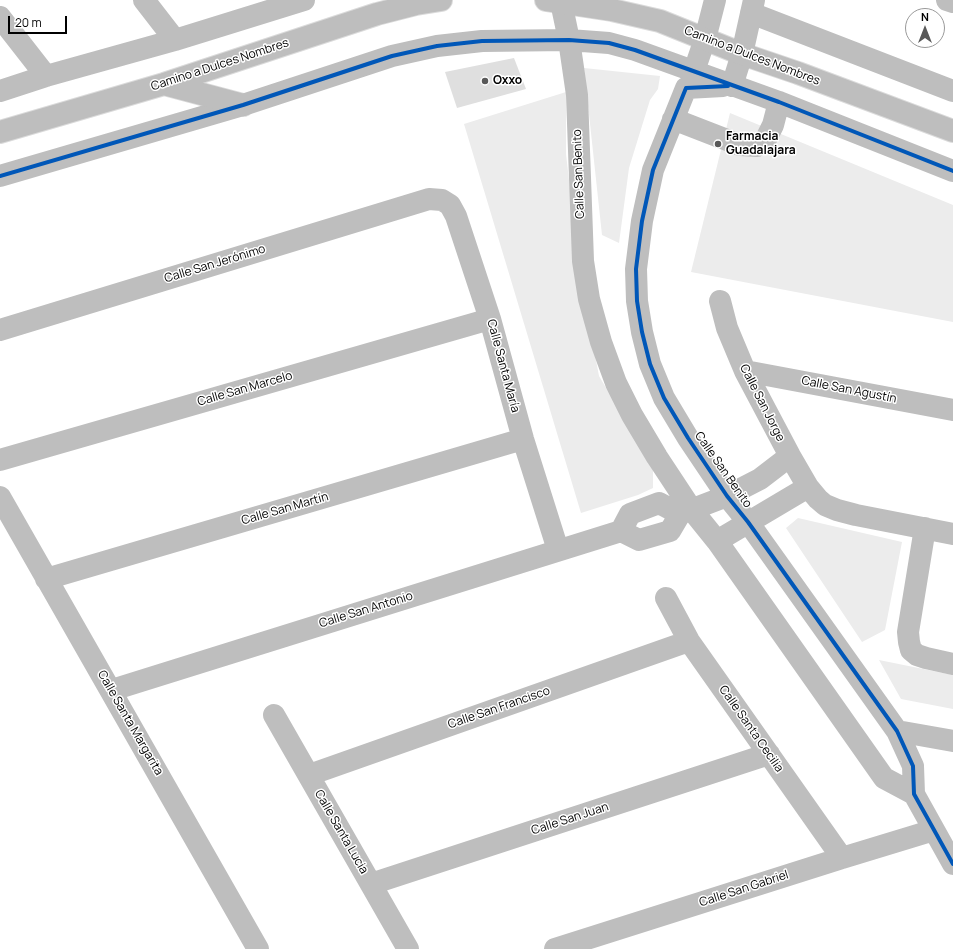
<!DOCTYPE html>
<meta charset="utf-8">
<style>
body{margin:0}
#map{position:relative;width:953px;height:949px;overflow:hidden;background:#fff;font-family:Manrope,sans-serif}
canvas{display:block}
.north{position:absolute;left:905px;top:8px;width:40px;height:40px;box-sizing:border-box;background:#fff;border:1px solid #999;border-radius:50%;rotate:0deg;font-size:11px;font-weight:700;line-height:16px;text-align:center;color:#000}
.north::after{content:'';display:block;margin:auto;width:14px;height:18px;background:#595959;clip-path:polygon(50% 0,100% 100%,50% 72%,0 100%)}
.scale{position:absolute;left:8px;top:16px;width:59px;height:18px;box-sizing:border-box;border:2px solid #000;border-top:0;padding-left:5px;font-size:12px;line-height:14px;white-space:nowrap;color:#000;-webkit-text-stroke:3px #fff;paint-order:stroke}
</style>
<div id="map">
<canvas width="953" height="949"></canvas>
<div class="north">N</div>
<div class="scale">20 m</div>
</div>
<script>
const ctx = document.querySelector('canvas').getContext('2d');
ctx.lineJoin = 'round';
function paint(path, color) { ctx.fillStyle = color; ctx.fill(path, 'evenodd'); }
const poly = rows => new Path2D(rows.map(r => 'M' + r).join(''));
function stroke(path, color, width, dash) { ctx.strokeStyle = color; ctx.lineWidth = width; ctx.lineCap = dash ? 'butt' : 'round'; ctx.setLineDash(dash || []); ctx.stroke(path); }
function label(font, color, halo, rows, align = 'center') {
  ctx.font = font + ' Manrope,sans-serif'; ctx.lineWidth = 3; ctx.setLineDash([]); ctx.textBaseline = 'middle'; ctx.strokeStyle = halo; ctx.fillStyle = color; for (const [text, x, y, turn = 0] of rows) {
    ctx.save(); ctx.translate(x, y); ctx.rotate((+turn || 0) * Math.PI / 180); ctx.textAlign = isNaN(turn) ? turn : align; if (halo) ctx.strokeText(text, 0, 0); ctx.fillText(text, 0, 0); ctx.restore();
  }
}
const green = poly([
 [584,68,660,76,658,89,650,100,629,168,619,243,602,235],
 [566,92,566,154,573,215,585,303,599,376,653,467,653,488,638,495,581,513,464,124],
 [730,113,953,205,953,322,691,272],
 [798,518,902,542,885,630,862,642,786,528],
 [879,660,953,675,953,709,901,699]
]);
const building = poly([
 [514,58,526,89,457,108,445,72]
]);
const minor = poly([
 [144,0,175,40],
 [947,0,953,2],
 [561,2,569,40,577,95,583,261,589,299,601,342,616,383,632,415,657,457,692,510,717,541,884,778,914,794],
 [751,13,953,91],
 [0,17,46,76],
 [694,71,705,39,715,0],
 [723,86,686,88,653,170,642,221,636,269,637,301,642,332,650,364,664,398,688,438,727,496,748,522,897,731,913,766,914,794,953,864],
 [732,86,742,54,754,0],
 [0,91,46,76,175,40,304,0],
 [673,119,740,145,757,146,766,139,773,125,779,102],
 [0,176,243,105,392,56,437,46,482,41,569,40,609,43,635,50,779,102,953,171],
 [720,301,727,328,745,371,790,456,808,487,818,499,825,505,837,510,856,515,953,534],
 [0,330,429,199,442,200,450,205,456,216,490,319,523,439,558,550],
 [745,371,953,410],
 [0,460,490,319],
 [0,497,258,949],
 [925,528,908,632,909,642,911,650,917,655,926,658,953,664],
 [621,531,630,514,659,503,680,514],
 [717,541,808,487],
 [46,579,523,439],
 [666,598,689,641,842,858],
 [112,690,621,531,639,540,670,531,680,514,727,496,760,479,790,456],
 [274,715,408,949],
 [897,731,953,741],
 [309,775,689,641],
 [371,884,769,754],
 [555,949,842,858,934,830]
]);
const major = poly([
 [546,0,612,10,660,21,742,54,798,73,953,131],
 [164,84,243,105],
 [0,132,164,84,377,14,416,4,441,0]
]);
const cycleway = poly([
 [728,86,686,88,653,170,642,221,636,269,637,301,642,332,650,364,664,398,688,438,727,496,748,522,897,731,913,766,914,794,953,864],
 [0,176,243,105,392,56,437,46,482,41,569,40,609,43,635,50,779,102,953,171]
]);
const markers = [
 [485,81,4,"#595959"],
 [718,144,4,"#595959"]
];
const streetNames = [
 ["Camino a Dulces Nombres",752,56,21],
 ["Camino a Dulces Nombres",220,65,-18],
 ["Calle San Benito",579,174,-92],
 ["Calle San Jerónimo",215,264,-17],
 ["Calle Santa María",503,366,75],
 ["Calle San Marcelo",245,389,-16],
 ["Calle San Agustín",849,390,11],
 ["Calle San Jorge",762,403,63],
 ["Calle San Benito",723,470,55],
 ["Calle San Martín",285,509,-16],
 ["Calle San Antonio",366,610,-17],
 ["Calle San Francisco",499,708,-19],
 ["Calle Santa Margarita",130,723,60],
 ["Calle Santa Cecilia",751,729,55],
 ["Calle San Juan",570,819,-18],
 ["Calle Santa Lucia",341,832,60],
 ["Calle San Gabriel",744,889,-18]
];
const poiNames = [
 ["Oxxo",493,81],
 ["Farmacia",726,137],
 ["Guadalajara",726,151]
];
paint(green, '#ececec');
paint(building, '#dfdfdf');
stroke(major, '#dbdbdb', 24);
stroke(minor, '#bebebe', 22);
stroke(major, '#bebebe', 22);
stroke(cycleway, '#0057b8', 4);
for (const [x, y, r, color] of markers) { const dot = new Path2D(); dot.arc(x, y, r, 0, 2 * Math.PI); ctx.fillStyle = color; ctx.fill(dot); stroke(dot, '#fff', 1.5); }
label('12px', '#000', '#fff', streetNames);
label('bold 12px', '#000', '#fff', poiNames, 'left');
</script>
